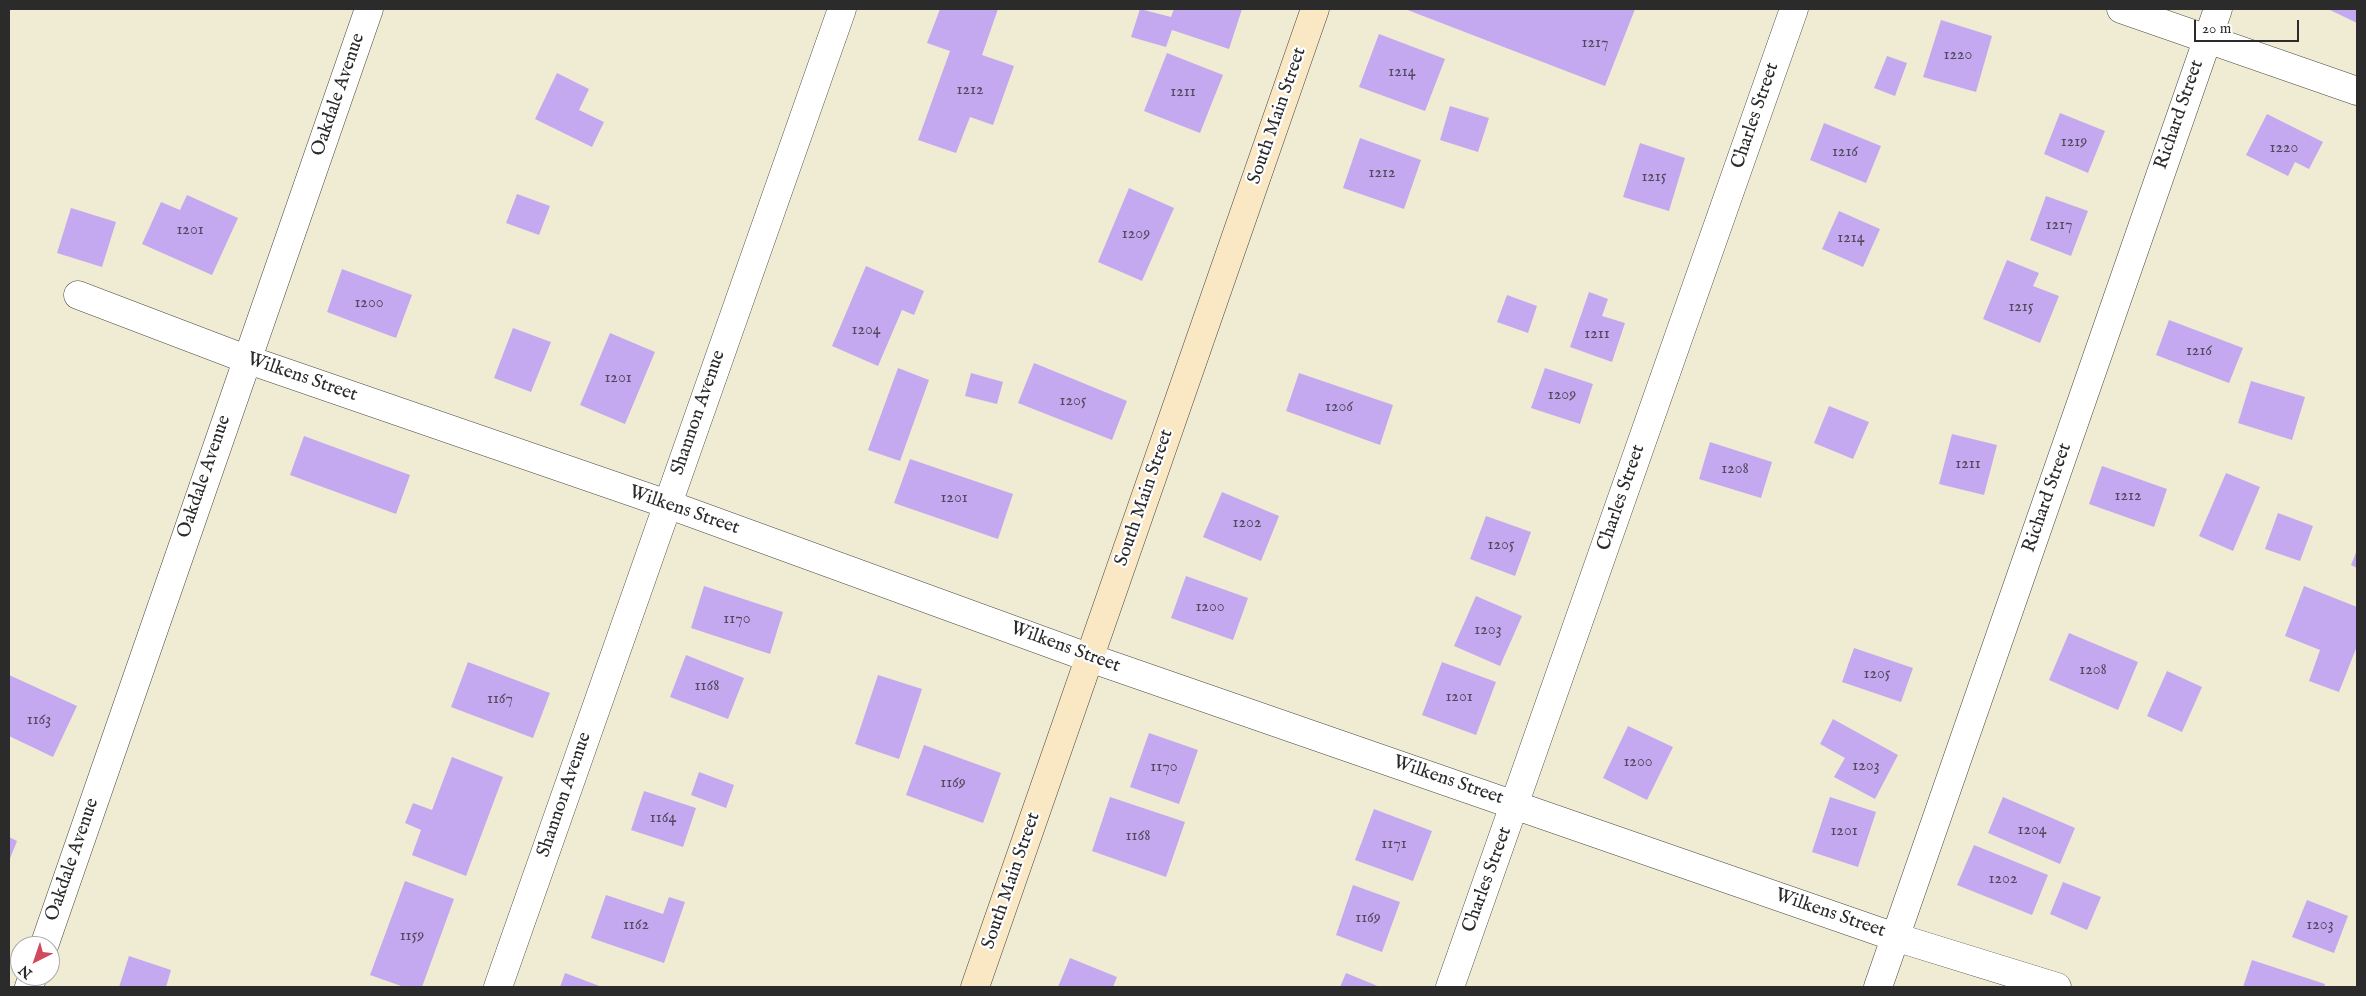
<!DOCTYPE html>
<style>
body{margin:0}
#map{position:relative;width:2366px;height:996px;overflow:hidden;background:#f0ebd3;font-family:"IM FELL English",serif}
canvas{display:block}
.frame{position:absolute;inset:0;border:10px solid #2b2b2b;pointer-events:none}
.north{position:absolute;left:10px;top:936px;width:50px;height:50px;box-sizing:border-box;background:#fff;border:1px solid #aaa;border-radius:50%;rotate:221deg;font-size:14px;font-weight:700;line-height:20px;text-align:center;color:#2b2b2b}
.north::after{content:'';display:block;margin:auto;width:18px;height:22px;background:#d1495b;clip-path:polygon(50% 0,100% 100%,50% 72%,0 100%)}
.scale{position:absolute;left:2194px;top:20px;width:105px;height:22px;box-sizing:border-box;border:2px solid #2b2b2b;border-top:0;padding-left:6px;font-size:15px;line-height:18px;white-space:nowrap;color:#2b2b2b;-webkit-text-stroke:4px #fff;paint-order:stroke}
</style>
<div id="map">
<canvas width="2366" height="996"></canvas>
<div class="frame"></div>
<div class="north">N</div>
<div class="scale">20 m</div>
</div>
<script>
const ctx = document.querySelector('canvas').getContext('2d');
ctx.lineJoin = 'round';
function paint(path, color) { ctx.fillStyle = color; ctx.fill(path, 'evenodd'); }
const poly = rows => new Path2D(rows.map(r => 'M' + r).join(''));
function stroke(path, color, width, dash) { ctx.strokeStyle = color; ctx.lineWidth = width; ctx.lineCap = dash ? 'butt' : 'round'; ctx.setLineDash(dash || []); ctx.stroke(path); }
function label(font, color, halo, rows, align = 'center') {
  ctx.font = font + ' "IM FELL English",serif'; ctx.lineWidth = 4.5; ctx.setLineDash([]); ctx.textBaseline = 'middle'; ctx.strokeStyle = halo; ctx.fillStyle = color; for (const [text, x, y, turn = 0] of rows) {
    ctx.save(); ctx.translate(x, y); ctx.rotate((+turn || 0) * Math.PI / 180); ctx.textAlign = isNaN(turn) ? turn : align; if (halo) ctx.strokeText(text, 0, 0); ctx.fillText(text, 0, 0); ctx.restore();
  }
}
const building = poly([
 [940,9,998,9,982,55,1014,66,993,125,970,117,956,153,918,140,950,51,927,43],
 [1140,9,1171,17,1174,9,1242,9,1229,49,1172,30,1166,47,1131,37],
 [1405,9,1635,9,1605,86],
 [2328,9,2357,9,2357,23],
 [1941,20,1992,36,1976,92,1923,77],
 [1379,34,1445,59,1425,111,1359,87],
 [1167,53,1223,75,1200,133,1144,111],
 [1887,56,1907,63,1895,96,1874,88],
 [557,73,589,89,579,110,604,122,592,147,535,119],
 [1450,106,1489,118,1478,152,1440,140],
 [2060,113,2105,131,2088,173,2044,154],
 [2267,114,2323,142,2309,169,2295,162,2288,176,2246,155],
 [1824,123,1881,146,1866,183,1810,160],
 [1360,138,1421,160,1404,209,1343,188],
 [1640,143,1685,158,1669,211,1623,197],
 [1129,188,1174,208,1142,281,1098,262],
 [517,194,550,206,539,235,506,223],
 [187,195,238,218,212,275,142,244,161,202,180,210],
 [2046,196,2088,211,2071,256,2030,240],
 [71,208,116,222,102,267,57,253],
 [1839,211,1880,229,1863,267,1822,249],
 [2007,260,2039,273,2033,286,2059,296,2040,343,1983,319],
 [866,266,924,291,914,315,902,310,878,366,832,346],
 [342,269,412,295,396,338,327,312],
 [1589,292,1608,299,1602,316,1625,323,1612,362,1570,347],
 [1507,295,1537,306,1528,333,1497,322],
 [2169,320,2243,348,2229,383,2156,355],
 [513,328,551,342,531,392,494,378],
 [610,333,655,352,625,424,580,405],
 [1034,363,1127,401,1112,440,1018,403],
 [898,368,929,380,900,461,868,450],
 [1545,368,1593,384,1580,424,1531,408],
 [971,373,1003,382,997,404,965,396],
 [1299,373,1393,405,1380,445,1286,411],
 [2251,381,2305,397,2292,440,2238,423],
 [1829,406,1869,422,1853,459,1814,443],
 [1952,434,1997,445,1984,495,1939,484],
 [304,436,410,475,396,514,290,475],
 [1710,442,1772,462,1761,498,1699,479],
 [910,459,1013,494,998,539,894,503],
 [2102,466,2167,489,2154,527,2089,504],
 [2226,473,2260,487,2233,551,2199,536],
 [1222,492,1279,516,1261,561,1203,537],
 [2278,513,2313,526,2300,561,2265,549],
 [1486,516,1531,532,1515,576,1470,559],
 [2357,550,2357,568,2351,565],
 [1186,576,1248,598,1233,640,1171,618],
 [704,586,783,612,770,654,691,628],
 [2304,586,2357,607,2357,646,2339,692,2309,681,2320,650,2285,636],
 [1476,596,1522,616,1500,666,1454,646],
 [2069,633,2138,662,2118,710,2049,680],
 [1854,648,1913,668,1901,702,1842,682],
 [686,655,744,678,728,719,670,697],
 [468,662,550,693,533,738,451,707],
 [1442,662,1496,682,1476,735,1422,715],
 [2167,671,2202,687,2182,732,2147,716],
 [9,675,77,706,53,757,9,736],
 [878,675,922,689,899,759,855,744],
 [1833,719,1898,755,1875,799,1834,777,1845,758,1820,744],
 [1628,726,1673,747,1647,800,1603,778],
 [1149,733,1198,750,1179,804,1130,787],
 [924,745,1001,773,983,823,906,795],
 [452,757,503,777,466,876,412,855,421,830,405,823,413,803,432,810],
 [699,772,734,785,726,808,691,795],
 [644,791,696,808,683,847,631,830],
 [1110,797,1185,822,1166,877,1092,851],
 [1830,797,1876,812,1858,867,1812,852],
 [2003,797,2075,828,2060,864,1988,833],
 [1374,809,1432,831,1413,881,1355,860],
 [9,837,17,841,9,861],
 [1974,845,2048,875,2032,915,1957,885],
 [405,881,454,899,422,987,404,987,370,975],
 [2063,882,2101,897,2087,930,2050,914],
 [1353,885,1400,902,1382,952,1336,935],
 [606,895,663,914,669,897,685,902,664,963,591,938],
 [2307,900,2348,916,2334,953,2292,937],
 [129,956,171,970,166,987,119,987],
 [1070,958,1117,977,1113,987,1058,987],
 [2252,960,2325,984,2324,987,2243,987],
 [565,973,602,987,560,987],
 [1346,973,1380,987,1340,987]
]);
const street = poly([
 [2121,9,2357,91],
 [78,295,246,359,667,504,1090,658,1895,937,2057,987],
 [44,946,369,9],
 [29,987,33,976],
 [498,987,842,9],
 [1450,987,1794,9],
 [1878,987,2218,9]
]);
const secondary = poly([
 [975,987,1315,9]
]);
const numberNames = [
 ["1217",1595,44],
 ["1220",1958,56],
 ["1214",1402,73],
 ["1212",970,91],
 ["1211",1183,93],
 ["1219",2074,143],
 ["1220",2284,149],
 ["1216",1845,153],
 ["1212",1382,174],
 ["1215",1654,178],
 ["1217",2059,226],
 ["1201",190,231],
 ["1209",1136,235],
 ["1214",1851,239],
 ["1200",369,304],
 ["1215",2021,308],
 ["1204",866,331],
 ["1211",1597,335],
 ["1216",2199,352],
 ["1201",618,379],
 ["1209",1562,396],
 ["1205",1073,402],
 ["1206",1339,408],
 ["1211",1968,465],
 ["1208",1735,470],
 ["1212",2128,497],
 ["1201",954,499],
 ["1202",1247,524],
 ["1205",1501,546],
 ["1200",1210,608],
 ["1170",737,620],
 ["1203",1488,631],
 ["1208",2093,671],
 ["1205",1877,675],
 ["1168",707,687],
 ["1201",1459,698],
 ["1167",500,700],
 ["1163",39,721],
 ["1200",1638,763],
 ["1203",1866,767],
 ["1170",1164,768],
 ["1169",953,784],
 ["1164",663,819],
 ["1204",2032,831],
 ["1201",1844,832],
 ["1168",1138,837],
 ["1171",1394,845],
 ["1202",2003,880],
 ["1169",1368,919],
 ["1162",636,926],
 ["1203",2320,926],
 ["1159",412,937]
];
const streetNames = [
 ["Oakdale Avenue",339,95,-71],
 ["Richard Street",2180,115,-71],
 ["South Main Street",1278,116,-71],
 ["Charles Street",1756,116,-71],
 ["Wilkens Street",302,378,19],
 ["Shannon Avenue",699,413,-71],
 ["Oakdale Avenue",205,477,-71],
 ["South Main Street",1145,498,-71],
 ["Charles Street",1622,498,-71],
 ["Richard Street",2048,498,-71],
 ["Wilkens Street",684,511,19],
 ["Wilkens Street",1065,648,20],
 ["Wilkens Street",1448,781,19],
 ["Shannon Avenue",565,795,-71],
 ["Oakdale Avenue",73,860,-71],
 ["Charles Street",1488,880,-70],
 ["South Main Street",1012,881,-71],
 ["Wilkens Street",1830,914,19]
];
paint(building, '#c5a9f0');
stroke(street, '#494844', 29);
stroke(secondary, '#494844', 29);
stroke(street, '#fff', 28);
stroke(secondary, '#fae7c3', 28);
label('16px', '#524a5c', null, numberNames);
label('19px', '#2b2b2b', '#fff', streetNames);
</script>
